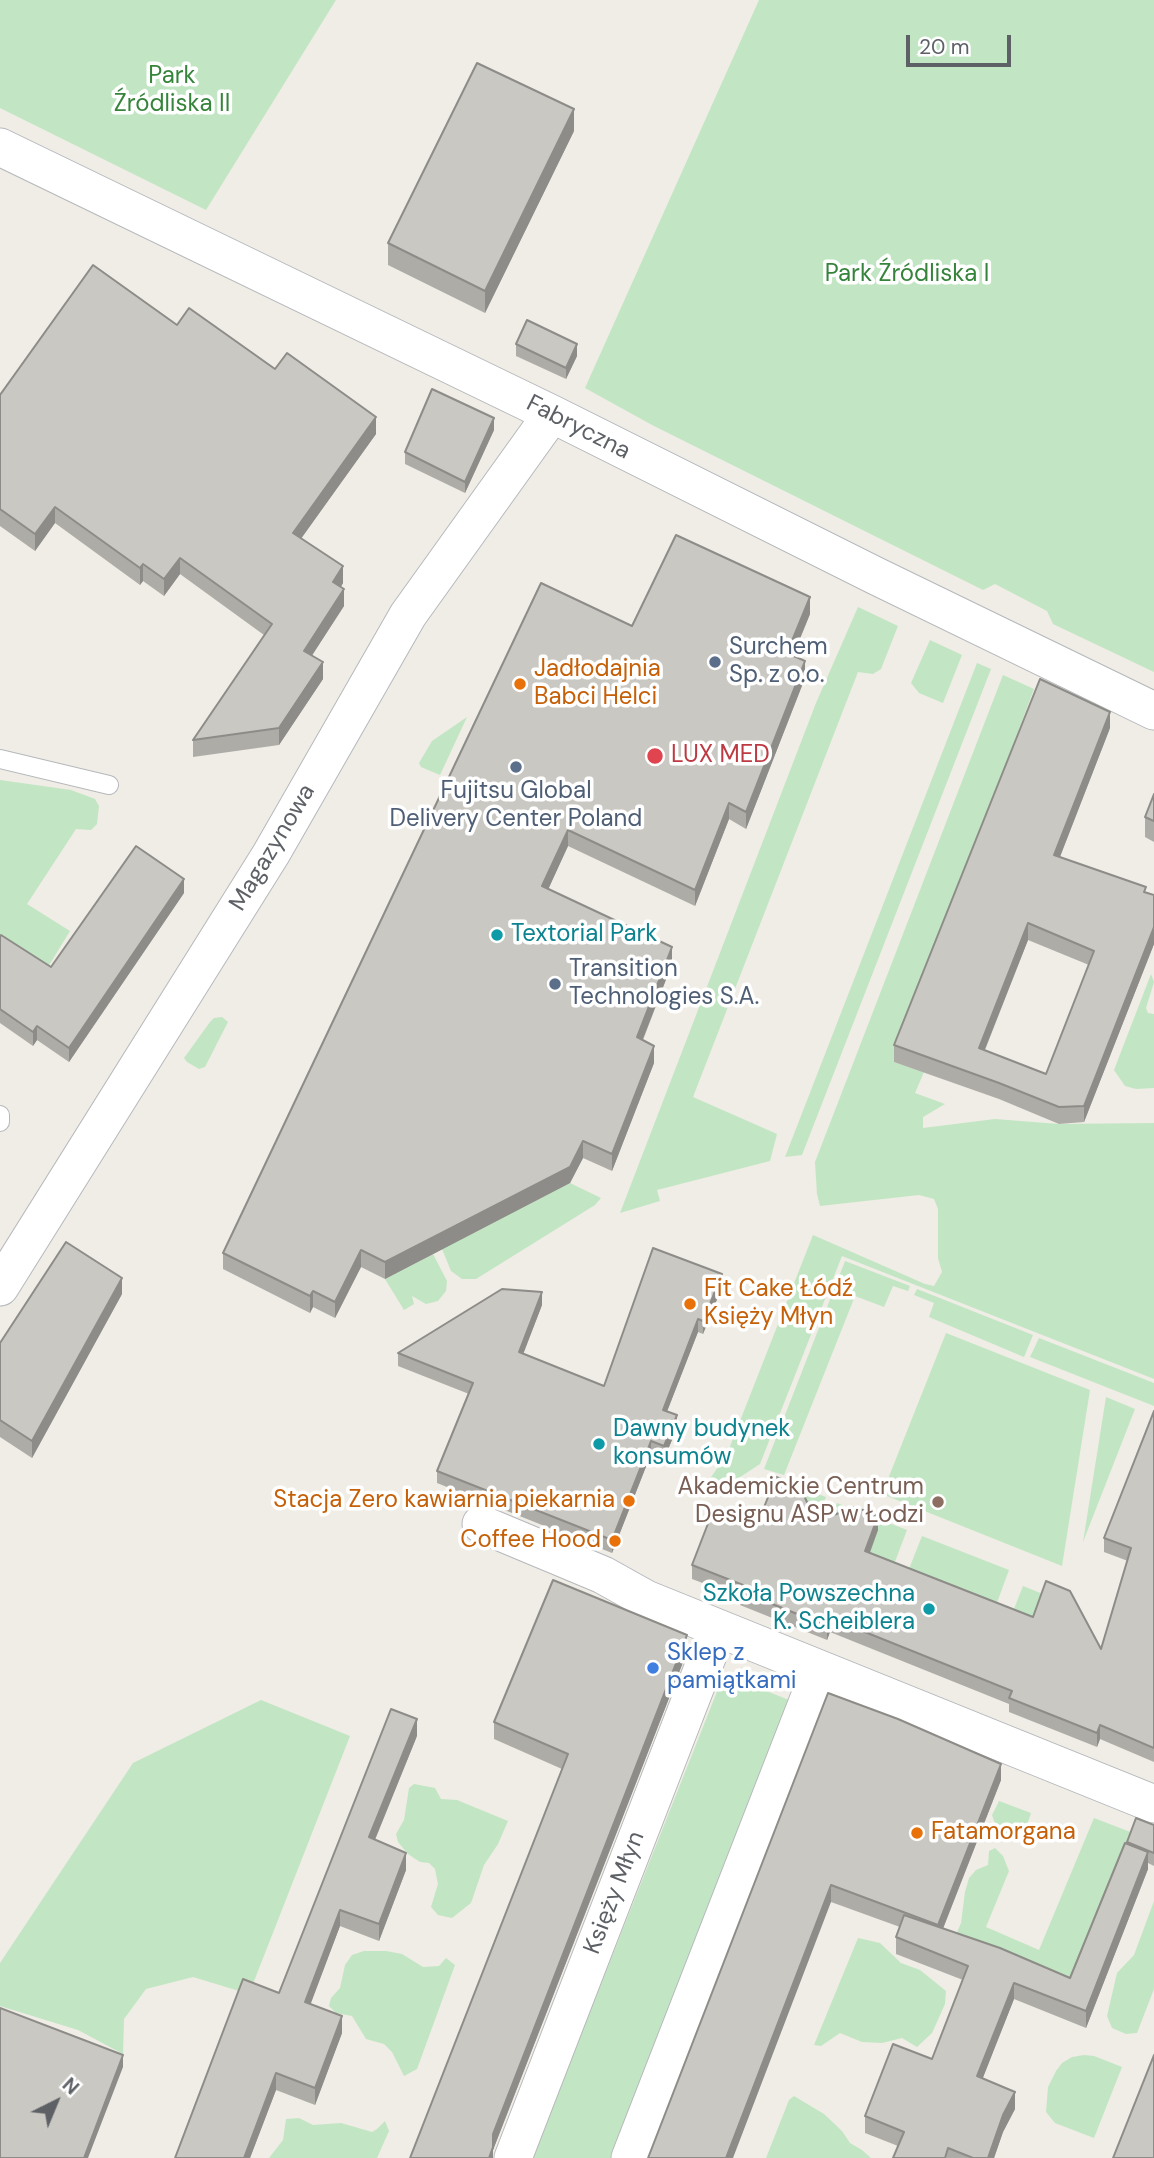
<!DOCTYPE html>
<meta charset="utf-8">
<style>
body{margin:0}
#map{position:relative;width:1154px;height:2158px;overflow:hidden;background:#efede5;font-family:"DM Sans",sans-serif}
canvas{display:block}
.north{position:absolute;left:21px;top:2067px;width:70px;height:70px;-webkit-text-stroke:5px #fff;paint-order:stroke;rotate:43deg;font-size:19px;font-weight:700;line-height:28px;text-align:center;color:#5d6166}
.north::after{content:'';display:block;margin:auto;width:24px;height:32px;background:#5d6166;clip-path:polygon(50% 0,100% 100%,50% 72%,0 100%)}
.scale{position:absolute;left:906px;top:35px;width:105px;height:32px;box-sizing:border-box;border:4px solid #5d6166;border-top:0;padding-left:9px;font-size:21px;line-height:24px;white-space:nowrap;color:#5d6166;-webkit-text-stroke:5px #fff;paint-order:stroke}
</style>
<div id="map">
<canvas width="1154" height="2158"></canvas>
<div class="north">N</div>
<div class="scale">20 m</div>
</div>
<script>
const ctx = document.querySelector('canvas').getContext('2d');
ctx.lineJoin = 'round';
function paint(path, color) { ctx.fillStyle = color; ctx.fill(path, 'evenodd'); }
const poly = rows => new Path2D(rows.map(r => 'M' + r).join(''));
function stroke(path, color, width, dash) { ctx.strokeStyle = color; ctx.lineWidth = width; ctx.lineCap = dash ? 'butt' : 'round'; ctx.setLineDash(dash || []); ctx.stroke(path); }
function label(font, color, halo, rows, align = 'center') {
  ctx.font = font + ' "DM Sans",sans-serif'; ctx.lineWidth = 7; ctx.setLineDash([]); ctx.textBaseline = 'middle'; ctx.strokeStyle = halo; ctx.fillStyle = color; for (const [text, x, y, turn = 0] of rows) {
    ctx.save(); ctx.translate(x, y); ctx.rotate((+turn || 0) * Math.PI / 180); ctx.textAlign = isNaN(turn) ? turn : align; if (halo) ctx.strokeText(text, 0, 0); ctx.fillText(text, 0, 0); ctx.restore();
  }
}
const green = poly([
 [0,0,336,0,206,210,0,108],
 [759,0,1154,0,1154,672,1053,624,1047,611,995,584,983,590,652,425,585,388],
 [858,607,898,626,881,669,873,674,858,672,693,1097,777,1134,770,1161,657,1190,660,1201,620,1213,816,703],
 [930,640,962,655,943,703,919,693,911,683],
 [977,663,991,669,802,1155,785,1157],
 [1003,675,1034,689,894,1062,924,1072,915,1093,945,1104,923,1117,923,1128,995,1119,1059,1124,1154,1123,1154,1379,842,1256,760,1464,731,1483,705,1486,727,1454,813,1235,925,1284,934,1286,942,1272,938,1258,938,1209,934,1199,919,1195,820,1206,817,1194,815,1162],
 [467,717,440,775,421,767,419,763,432,741],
 [0,780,71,790,95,799,99,806,97,824,91,830,76,829,27,904,70,931,45,972,0,944],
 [1151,974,1154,982,1146,1008,1148,1013,1154,1014,1154,1088,1136,1089,1125,1086,1114,1070],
 [222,1017,228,1022,205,1067,199,1069,187,1062,184,1058,210,1022,214,1018],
 [570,1183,601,1198,595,1205,476,1279,462,1279,451,1271,442,1249],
 [433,1254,447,1281,446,1291,438,1301,426,1304,412,1296,414,1304,404,1310,385,1279],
 [845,1261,910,1286,908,1291,893,1286,884,1307,855,1296,784,1475,764,1469],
 [917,1289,1033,1335,1024,1357,929,1317,934,1303,914,1295],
 [946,1333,1090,1390,1062,1566,882,1494],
 [1039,1338,1154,1383,1154,1406,1030,1357],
 [1106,1397,1135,1409,1083,1542],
 [809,1491,826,1497,807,1546,786,1492],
 [837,1503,907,1530,893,1567,819,1551],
 [922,1536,1009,1570,995,1608,907,1574],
 [1023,1586,1053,1598,1037,1619,1012,1614],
 [724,1674,789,1700,614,2158,532,2158],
 [261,1700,350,1736,249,1994,193,1977,146,1989,124,2019,123,2054,78,2030,0,2006,0,1963,133,1763],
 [414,1784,435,1788,441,1799,457,1800,508,1821,498,1844,484,1865,471,1903,452,1918,438,1915,431,1907,438,1884,435,1869,429,1863,420,1862,408,1854,398,1842,396,1834,404,1820,409,1788],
 [999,1801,1031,1813,1024,1834,1008,1840,997,1829,992,1815],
 [1094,1818,1133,1833,1070,1992,951,1946,961,1923,965,1892,969,1878,976,1870,988,1865,989,1851,995,1848,1003,1856,1009,1871,986,1927,1039,1950],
 [1154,1901,1154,1989,1137,2033,1126,2034,1112,2028,1107,2016,1117,1973,1134,1955],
 [858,1938,880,1943,901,1963,920,1970,946,1991,945,2004,932,2033,917,2047,902,2038,882,2043,862,2042,840,2033,821,2046,814,2045],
 [364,1951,386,1951,402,1954,423,1967,439,1966,446,1958,455,1965,417,2069,404,2076,392,2052,384,2044,366,2039,352,2016,336,2013,329,2006,331,1998,340,1988,345,1965,352,1955],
 [1084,2055,1094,2056,1122,2067,1094,2138,1055,2123,1046,2112,1048,2087,1056,2071,1062,2063,1072,2057],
 [794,2096,824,2114,842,2131,850,2143,862,2150,871,2158,766,2158,789,2100],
 [299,2118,313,2125,341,2123,372,2132,377,2129,385,2121,389,2131,377,2158,269,2158,283,2140,286,2119]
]);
const service = poly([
 [0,759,109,785],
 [0,1115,0,1122]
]);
const minor = poly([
 [0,147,552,414,876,576,1154,711],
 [0,1287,271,854,408,615,552,414],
 [481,1524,603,1575,646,1599,1154,1804],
 [513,2158,718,1629],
 [630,2158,820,1670]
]);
const wall = poly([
 [574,131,485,313,388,265,388,243],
 [177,325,275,369,376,434,301,538,343,583,341,587,344,606,311,656,323,679,279,745,193,757,193,740,264,635,180,574,164,596,143,581,140,585,55,523,35,551,0,526,0,395],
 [516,344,577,356,566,379,516,356],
 [494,430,465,493,405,464,405,452],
 [810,614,793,656,805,678,746,829,729,819,695,906,568,846,548,889,672,964,643,1040,654,1063,612,1171,583,1158,570,1183,385,1279,361,1267,335,1318,313,1307,310,1313,223,1269,223,1253,632,626],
 [1110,728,1060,857,1154,895,1154,944,1084,1122,1059,1124,999,1099,894,1062,894,1045],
 [1028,940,1089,965,1046,1074,985,1050],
 [1154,794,1154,842,1145,837,1145,817],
 [184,893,69,1062,37,1040,33,1046,0,1023,0,937,51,967],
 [722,1287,703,1334,698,1332,667,1411,677,1428,664,1459,651,1454,612,1553,437,1483,437,1471,469,1394,398,1366,398,1353,542,1305,523,1354,604,1386],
 [122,1294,32,1458,0,1437,0,1343],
 [1154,1411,1154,1762,1100,1739,1097,1747,1009,1712,1009,1704,830,1632,827,1640,740,1605,740,1597,692,1579,692,1565,757,1525,815,1522,878,1530,870,1553,1101,1649,1128,1561,1104,1552,1104,1538],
 [687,1652,493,2150,493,2158,410,2158,562,1769,494,1739,494,1722],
 [828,1693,1001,1780,943,1929,1070,1978,1127,1842,1154,1825,1154,1866,1148,1863,1148,1869,1086,2028,1014,1999,982,2079,1015,2109,1003,2132,994,2158,893,2158,898,2146,865,2133,865,2116,932,2059,963,1980,896,1954,896,1937,900,1927,831,1902],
 [417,1736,375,1840,406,1870,379,1941,340,1926,310,2004,342,2033,315,2105,276,2090,250,2158,175,2158,279,1993]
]);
const shadedWall = poly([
 [574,109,574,131,485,313,485,291],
 [577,344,577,356,566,379,566,368],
 [376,417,376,434,293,550,293,533],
 [494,418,494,430,465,493,465,482],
 [55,507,55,523,35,551,35,534],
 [180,558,180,574,164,596,164,579],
 [143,564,143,581,140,585,140,568],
 [343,566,343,583,333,599,333,582],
 [344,589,344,606,304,668,304,651],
 [810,597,810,614,787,670,787,653],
 [805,661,805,678,746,829,746,812],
 [323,662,323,679,279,745,279,728],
 [1110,712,1110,728,1054,872,1054,855],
 [729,803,729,819,695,906,695,890],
 [568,830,568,846,542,903,542,886],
 [184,879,184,893,69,1062,69,1048],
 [1028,923,1028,940,979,1064,979,1048],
 [1154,927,1154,944,1084,1122,1084,1106],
 [672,947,672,964,637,1054,637,1037],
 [37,1026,37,1040,33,1046,33,1032],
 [654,1046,654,1063,612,1171,612,1154],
 [583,1141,583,1158,570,1183,385,1279,385,1262],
 [361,1250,361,1267,335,1318,335,1302],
 [722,1274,722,1287,703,1334,703,1321],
 [122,1278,122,1294,32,1458,32,1441],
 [313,1291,313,1307,310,1313,310,1296],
 [542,1292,542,1305,519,1365,519,1352],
 [698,1319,698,1332,663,1422,663,1410],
 [677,1415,677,1428,664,1459,664,1446],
 [651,1441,651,1454,612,1553,612,1540],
 [878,1516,878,1530,865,1565,865,1551],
 [830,1618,830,1632,827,1640,827,1626],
 [687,1635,687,1652,493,2150,493,2158,489,2158,493,2134],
 [417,1719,417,1736,369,1854,369,1837],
 [1100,1725,1100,1739,1097,1747,1097,1733],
 [1001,1764,1001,1780,938,1941,938,1925],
 [1148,1852,1148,1869,1086,2028,1086,2011],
 [406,1853,406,1870,379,1941,379,1924],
 [831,1885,831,1902,733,2158,726,2158],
 [340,1910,340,1926,305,2019,305,2002],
 [1014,1983,1014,1999,977,2093,977,2076],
 [342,2016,342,2033,315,2105,315,2088],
 [123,2055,123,2067,88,2158,84,2158],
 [276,2073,276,2090,250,2158,244,2158],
 [1015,2092,1015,2109,1003,2132,994,2158,988,2158,1003,2115]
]);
const building = poly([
 [477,63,574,109,485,291,388,243,477,63],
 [93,265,177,325,189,308,275,369,287,353,376,417,293,533,343,566,333,582,344,589,304,651,323,662,279,728,193,740,272,624,180,558,164,579,143,564,140,568,55,507,35,534,0,509,0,395,93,265],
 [527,320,577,344,566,368,516,344,527,320],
 [432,389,494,418,465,482,405,452,432,389],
 [676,535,810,597,787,653,805,661,746,812,729,803,695,890,568,830,542,886,672,947,637,1037,654,1046,612,1154,583,1141,570,1167,385,1262,361,1250,335,1302,313,1291,310,1296,223,1253,541,583,632,626,676,535],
 [1040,679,1110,712,1054,855,1146,887,1144,892,1154,895,1154,927,1084,1106,1059,1107,999,1083,894,1045,1040,679],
 [1028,923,1094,951,1046,1074,979,1048,1028,923],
 [1154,794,1154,821,1145,817,1154,794],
 [136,846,184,879,69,1048,37,1026,33,1032,0,1009,0,937,1,935,51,967,136,846],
 [66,1242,122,1278,32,1441,0,1420,0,1343,66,1242],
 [653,1248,722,1274,703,1321,698,1319,663,1410,677,1415,664,1446,651,1441,612,1540,437,1471,473,1383,398,1353,502,1289,542,1292,519,1352,604,1386,653,1248],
 [1154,1411,1154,1748,1100,1725,1097,1733,1009,1698,1012,1691,830,1618,827,1626,740,1591,743,1585,692,1565,714,1508,757,1525,776,1477,800,1485,815,1522,855,1507,878,1516,865,1551,1033,1617,1046,1581,1070,1591,1101,1649,1131,1548,1104,1538,1154,1411],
 [553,1580,687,1635,493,2134,493,2147,489,2158,410,2158,568,1754,494,1722,553,1580],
 [828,1693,898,1719,1001,1764,938,1925,831,1885,726,2158,648,2158,828,1693],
 [391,1709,417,1719,369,1837,406,1853,379,1924,340,1910,305,2002,342,2016,315,2088,276,2073,244,2158,175,2158,243,1979,279,1993,391,1709],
 [1136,1818,1154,1825,1154,1853,1127,1842,1136,1818],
 [1125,1843,1148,1852,1086,2011,1014,1983,977,2076,1015,2092,1003,2115,988,2158,973,2158,948,2148,945,2158,893,2158,904,2132,865,2116,893,2044,932,2059,968,1966,896,1937,904,1915,1000,1948,1070,1978,1125,1843],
 [0,2008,123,2055,84,2158,0,2158,0,2008],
 [1154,2055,1154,2158,1113,2158,1154,2055]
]);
const markers = [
 [715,662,7,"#5c6f8a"],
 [520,684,7,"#e8710a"],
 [655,756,9,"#e0444e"],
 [516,767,7,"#5c6f8a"],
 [497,935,7,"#0f9aa8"],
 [555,984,7,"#5c6f8a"],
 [690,1304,7,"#e8710a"],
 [599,1444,7,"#0f9aa8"],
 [629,1501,7,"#e8710a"],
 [938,1502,7,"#8d6e63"],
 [615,1541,7,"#e8710a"],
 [929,1609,7,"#0f9aa8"],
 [653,1668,7,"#3f7fe0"],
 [917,1833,7,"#e8710a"]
];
const parkNames = [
 ["Park",172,77],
 ["Źródliska II",172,105],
 ["Park Źródliska I",907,275]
];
const streetNames = [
 ["Fabryczna",578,428,27],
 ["Magazynowa",273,848,-59],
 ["Księży Młyn",615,1893,-69]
];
const serviceNames = [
 ["Surchem",729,648],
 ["Sp. z o.o.",729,676],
 ["Fujitsu Global",516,792,"center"],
 ["Delivery Center Poland",516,820,"center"],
 ["Transition",569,970],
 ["Technologies S.A.",569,998]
];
const foodNames = [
 ["Jadłodajnia",534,670],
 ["Babci Helci",534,698],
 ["Fit Cake Łódź",704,1290],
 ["Księży Młyn",704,1318],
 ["Stacja Zero kawiarnia piekarnia",615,1501,"right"],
 ["Coffee Hood",601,1541,"right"],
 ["Fatamorgana",931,1833]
];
const healthNames = [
 ["LUX MED",671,756]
];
const cultureNames = [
 ["Textorial Park",511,935],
 ["Dawny budynek",613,1430],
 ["konsumów",613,1458],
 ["Szkoła Powszechna",915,1595,"right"],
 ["K. Scheiblera",915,1623,"right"]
];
const educationNames = [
 ["Akademickie Centrum",924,1488],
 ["Designu ASP w Łodzi",924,1516]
];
const shopNames = [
 ["Sklep z",667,1654],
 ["pamiątkami",667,1682]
];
paint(green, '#c2e6c3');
stroke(service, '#b6b8bc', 20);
stroke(minor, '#b6b8bc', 39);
stroke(service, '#fff', 18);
stroke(minor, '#fff', 37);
paint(wall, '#aeaca7');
paint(shadedWall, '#8d8c88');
paint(building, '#cac8c2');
stroke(building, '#8d8c88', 2);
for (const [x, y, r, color] of markers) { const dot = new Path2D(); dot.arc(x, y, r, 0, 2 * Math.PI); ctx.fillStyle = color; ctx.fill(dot); stroke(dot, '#fff', 2.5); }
label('24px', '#36843b', '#fff', parkNames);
label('24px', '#5d6166', '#fff', streetNames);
label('24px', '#4e5e75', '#fff', serviceNames, 'left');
label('24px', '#c56008', '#fff', foodNames, 'left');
label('24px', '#be3a42', '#fff', healthNames, 'left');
label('24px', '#0d838f', '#fff', cultureNames, 'left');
label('24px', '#785e54', '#fff', educationNames, 'right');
label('24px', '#366cbe', '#fff', shopNames, 'left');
</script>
